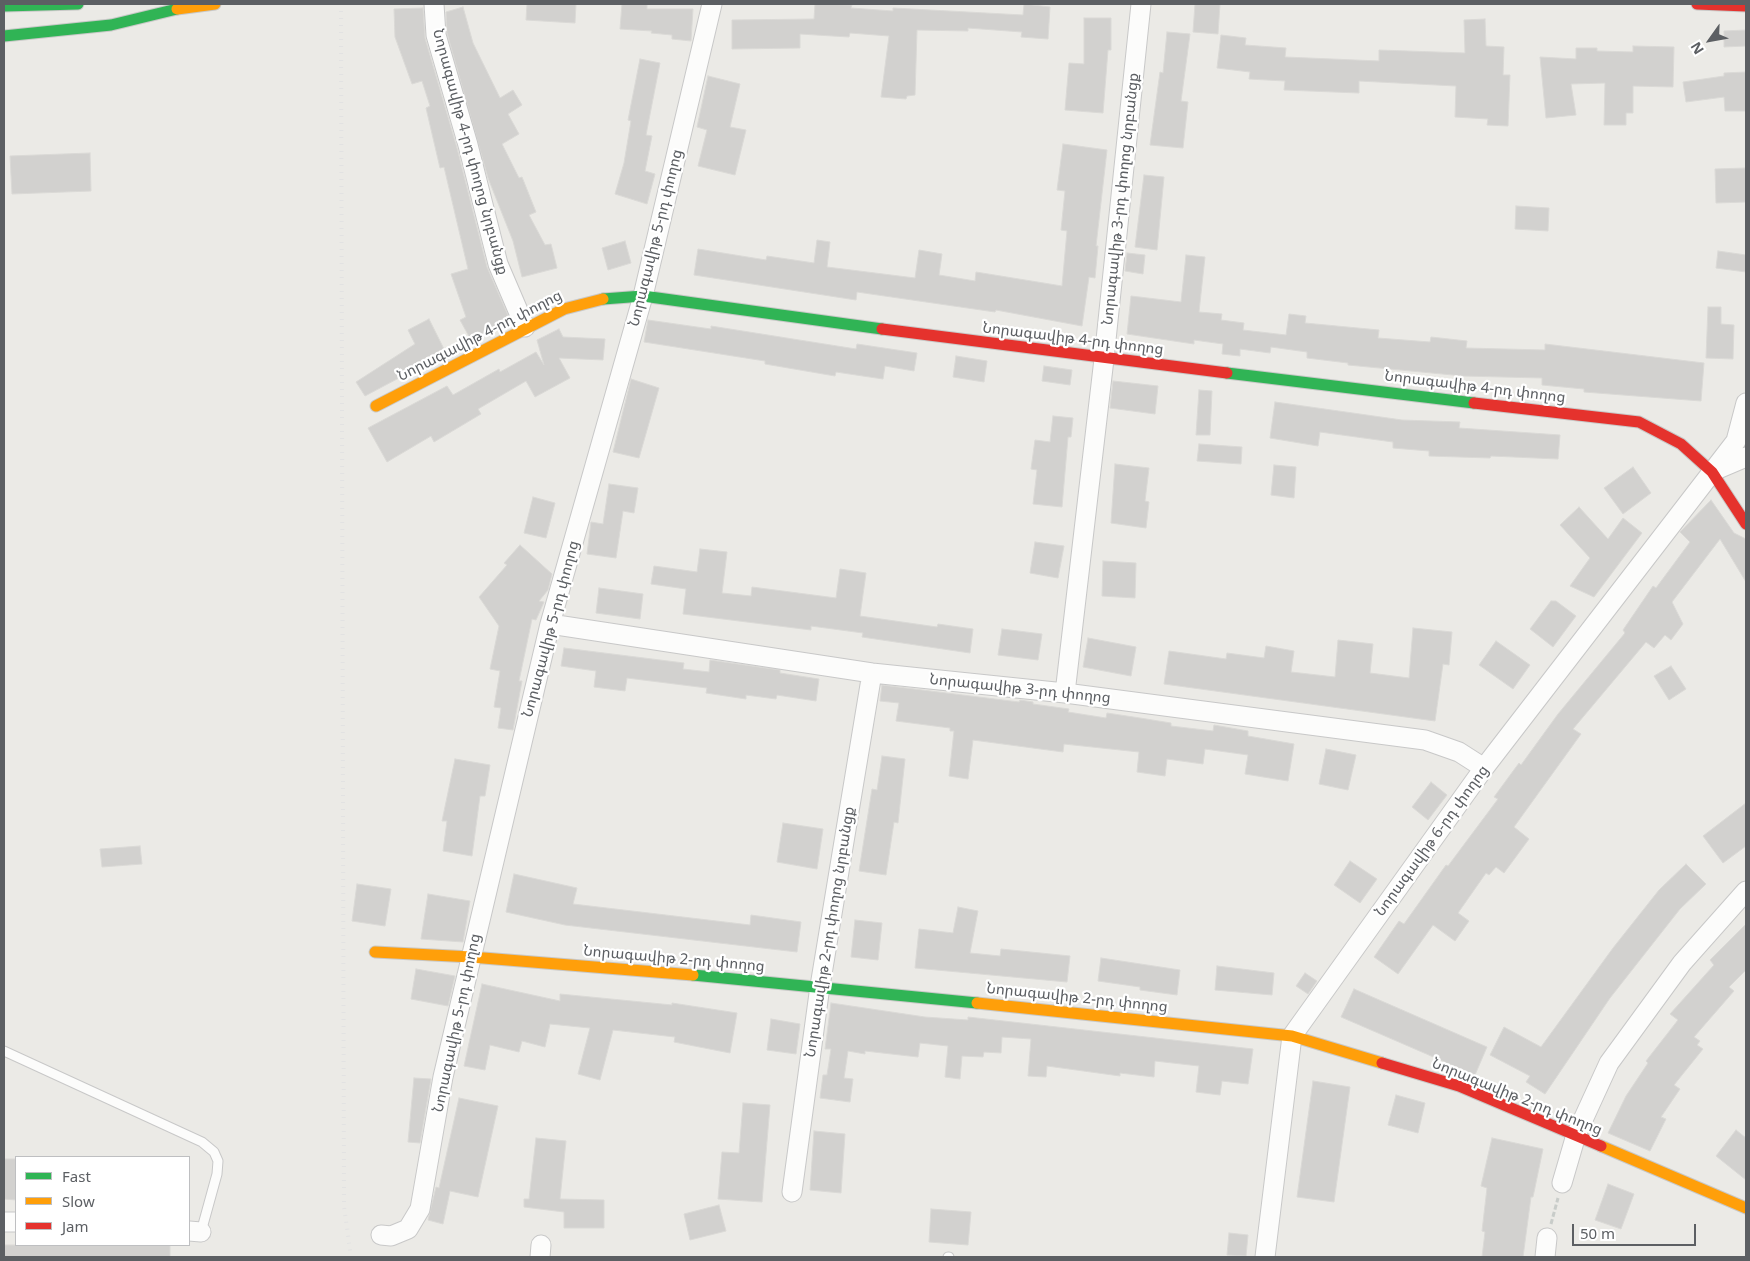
<!DOCTYPE html>
<meta charset="utf-8">
<style>
body{margin:0}
#map{position:relative;width:1750px;height:1261px;overflow:hidden;background:#ebeae6;font-family:"Noto Sans",sans-serif}
canvas{display:block}
.frame{position:absolute;inset:0;border:5px solid #5c5f63;pointer-events:none}
.legend{position:absolute;left:15px;top:1156px;width:175px;height:90px;box-sizing:border-box;background:#fff;border:1px solid #bebfc1;margin:0;padding:6px 9px;list-style:none;font-size:15px;color:#5c5f63}
.legend li{display:flex;align-items:center;gap:10px;height:25px}
.legend b{width:25px;border:1px solid #bebfc1}
.north{position:absolute;left:1685px;top:15px;width:50px;height:50px;-webkit-text-stroke:4px #fff;paint-order:stroke;rotate:238deg;font-size:14px;font-weight:700;line-height:20px;text-align:center;color:#5c5f63}
.north::after{content:'';display:block;margin:auto;width:18px;height:22px;background:#5c5f63;clip-path:polygon(50% 0,100% 100%,50% 72%,0 100%)}
.scale{position:absolute;left:1572px;top:1224px;width:124px;height:22px;box-sizing:border-box;border:2px solid #5c5f63;border-top:0;padding-left:6px;font-size:15px;line-height:18px;white-space:nowrap;color:#5c5f63;-webkit-text-stroke:4px #fff;paint-order:stroke}
</style>
<div id="map">
<canvas width="1750" height="1261"></canvas>
<div class="frame"></div>
<ul class="legend">
<li><b style="height:6px;background:#30b455"></b>Fast</li>
<li><b style="height:6px;background:#ff9f0a"></b>Slow</li>
<li><b style="height:6px;background:#e5322d"></b>Jam</li>
</ul>
<div class="north">N</div>
<div class="scale">50 m</div>
</div>
<script>
const ctx = document.querySelector('canvas').getContext('2d');
ctx.lineJoin = 'round';
function paint(path, color) { ctx.fillStyle = color; ctx.fill(path, 'evenodd'); }
const poly = rows => new Path2D(rows.map(r => 'M' + r).join(''));
function stroke(path, color, width, dash) { ctx.strokeStyle = color; ctx.lineWidth = width; ctx.lineCap = dash ? 'butt' : 'round'; ctx.setLineDash(dash || []); ctx.stroke(path); }
function label(font, color, halo, rows, align = 'center') {
  ctx.font = font + ' "Noto Sans","Noto Sans Armenian",sans-serif'; ctx.lineWidth = 4.5; ctx.setLineDash([]); ctx.textBaseline = 'middle'; ctx.strokeStyle = halo; ctx.fillStyle = color; for (const [text, x, y, turn = 0] of rows) {
    ctx.save(); ctx.translate(x, y); ctx.rotate((+turn || 0) * Math.PI / 180); ctx.textAlign = isNaN(turn) ? turn : align; if (halo) ctx.strokeText(text, 0, 0); ctx.fillText(text, 0, 0); ctx.restore();
  }
}
const building = poly([
 [527,4,576,4,575,23,526,20,527,4],
 [622,4,647,4,647,9,693,9,691,41,672,39,672,35,651,33,652,31,620,29,622,4],
 [815,4,852,5,851,8,893,11,893,8,1023,15,1024,4,1050,7,1048,39,1021,37,1022,32,968,28,968,31,917,30,915,95,907,96,906,99,881,97,889,36,850,33,849,37,800,34,800,48,732,49,732,20,814,19,815,4],
 [1195,4,1220,4,1218,34,1193,32,1195,4],
 [463,7,473,43,500,98,513,90,522,105,508,114,519,134,502,144,519,178,522,177,536,212,529,215,545,245,551,244,557,268,522,277,513,241,488,178,447,33,446,12,463,7],
 [423,8,425,38,457,148,487,267,510,320,471,340,460,320,466,317,451,274,468,269,444,167,440,168,426,108,430,106,422,81,412,84,395,37,394,9,423,8],
 [1084,18,1111,18,1111,50,1108,50,1103,113,1065,110,1069,63,1084,64,1084,18],
 [1485,19,1486,46,1504,47,1503,75,1510,75,1508,126,1487,125,1488,119,1455,117,1456,86,1359,81,1359,93,1284,90,1285,81,1249,79,1250,72,1217,68,1221,35,1246,38,1245,45,1286,48,1285,57,1379,61,1379,50,1465,53,1464,20,1485,19],
 [1746,30,1746,46,1724,47,1724,31,1746,30],
 [1167,32,1190,34,1181,101,1188,102,1183,148,1150,145,1160,72,1163,73,1167,32],
 [1633,46,1674,47,1673,87,1633,86,1633,113,1626,113,1626,125,1604,125,1605,83,1571,84,1576,115,1546,118,1540,57,1576,59,1576,48,1597,48,1597,51,1633,52,1633,46],
 [640,59,660,63,646,135,652,136,645,171,655,174,647,204,615,194,624,163,631,121,628,120,640,59],
 [1746,72,1746,111,1725,111,1724,97,1686,102,1683,82,1724,76,1724,73,1746,72],
 [708,76,740,84,730,127,746,130,735,175,698,166,707,130,697,127,708,76],
 [1063,144,1107,150,1096,246,1098,246,1095,278,1089,277,1082,326,996,310,995,312,857,292,856,300,694,275,698,249,766,260,767,256,814,263,817,240,830,242,827,267,915,278,919,250,942,254,939,275,975,281,976,272,1062,286,1067,231,1061,230,1065,191,1057,190,1063,144],
 [90,153,91,191,12,194,10,156,90,153],
 [1746,168,1746,202,1716,203,1715,169,1746,168],
 [1144,175,1164,177,1157,250,1135,247,1144,175],
 [1516,206,1549,208,1548,231,1515,229,1516,206],
 [625,241,631,263,608,270,602,248,625,241],
 [1718,251,1746,255,1746,272,1716,268,1718,251],
 [1127,253,1145,255,1143,274,1125,271,1127,253],
 [1186,255,1205,257,1199,312,1222,314,1221,320,1244,323,1243,330,1286,335,1289,314,1306,316,1305,323,1379,330,1378,338,1430,342,1431,337,1467,341,1466,348,1545,350,1545,344,1704,363,1701,401,1584,392,1584,389,1542,385,1542,378,1463,376,1348,365,1348,363,1307,358,1307,352,1271,347,1270,353,1240,349,1240,356,1222,354,1223,344,1194,340,1194,344,1127,334,1131,296,1181,302,1186,255],
 [1708,307,1721,307,1721,324,1734,325,1733,359,1706,358,1708,307],
 [429,319,446,353,365,396,356,382,415,344,408,330,429,319],
 [648,320,711,329,711,326,856,349,857,344,917,353,914,371,885,366,883,379,836,372,835,376,765,364,765,361,644,342,648,320],
 [559,329,563,337,605,339,603,360,559,358,570,378,535,397,526,381,478,409,481,414,434,442,431,436,387,462,368,428,447,386,453,395,499,369,500,372,536,352,544,365,537,340,559,329],
 [956,356,987,361,984,382,953,377,956,356],
 [1044,366,1072,370,1070,385,1042,381,1044,366],
 [631,379,659,388,639,458,613,452,631,379],
 [1113,381,1158,386,1155,414,1110,408,1113,381],
 [1199,390,1212,391,1210,435,1196,435,1199,390],
 [1275,402,1402,420,1460,422,1459,428,1560,435,1558,459,1491,456,1490,458,1429,456,1429,451,1393,448,1393,442,1320,432,1318,446,1270,438,1275,402],
 [1053,416,1073,418,1071,437,1068,437,1062,507,1033,504,1037,470,1031,469,1035,440,1050,442,1053,416],
 [1199,444,1242,447,1241,464,1197,461,1199,444],
 [1115,464,1149,468,1145,501,1149,502,1146,528,1111,523,1115,464],
 [1274,465,1296,467,1294,498,1271,495,1274,465],
 [1633,467,1651,493,1623,514,1604,488,1633,467],
 [609,484,638,488,634,513,623,511,616,558,587,554,591,522,603,524,609,484],
 [533,497,555,503,546,538,524,533,533,497],
 [1711,500,1734,533,1746,539,1746,582,1720,539,1672,602,1683,624,1671,640,1665,635,1654,648,1646,642,1573,729,1581,734,1514,827,1529,839,1504,873,1496,867,1489,875,1486,873,1458,913,1469,921,1455,941,1433,925,1398,974,1374,957,1399,921,1404,924,1446,865,1448,866,1498,799,1494,797,1519,763,1521,765,1558,714,1625,633,1623,630,1653,586,1656,588,1690,542,1680,532,1711,500],
 [1579,507,1608,539,1623,518,1642,533,1594,597,1570,586,1590,558,1560,525,1579,507],
 [1035,542,1064,546,1058,578,1030,573,1035,542],
 [520,545,552,574,548,590,539,601,544,602,536,620,532,619,519,681,522,681,513,730,498,728,501,708,494,707,500,671,490,669,499,626,479,597,507,565,504,563,520,545],
 [700,549,727,552,722,593,751,596,752,587,836,598,840,569,866,573,860,616,937,627,938,624,973,629,970,653,862,637,863,633,811,626,811,630,683,614,686,589,651,584,654,566,697,572,700,549],
 [1103,561,1136,563,1135,598,1102,596,1103,561],
 [599,588,643,594,640,619,596,613,599,588],
 [1551,601,1556,601,1576,616,1553,647,1530,629,1551,601],
 [1413,628,1452,632,1449,665,1443,664,1435,721,1164,684,1169,651,1226,659,1227,653,1264,658,1266,646,1294,651,1291,672,1335,677,1338,640,1373,644,1370,673,1409,678,1413,628],
 [1002,629,1042,634,1038,660,998,655,1002,629],
 [1088,638,1136,647,1131,676,1083,667,1088,638],
 [1496,641,1530,665,1513,689,1479,665,1496,641],
 [564,648,684,663,683,669,709,672,710,660,780,670,780,673,819,679,816,701,777,695,776,699,746,695,746,699,706,693,707,688,627,678,625,691,594,687,596,671,561,666,564,648],
 [1671,666,1686,689,1669,700,1654,676,1671,666],
 [882,685,1019,702,1020,700,1033,702,1033,704,1069,709,1068,712,1106,718,1107,713,1140,718,1171,723,1171,726,1213,731,1214,725,1248,731,1248,736,1294,744,1288,781,1245,774,1248,755,1205,749,1203,764,1167,759,1165,776,1137,772,1139,752,1064,744,1063,752,973,740,968,779,949,776,954,731,950,731,950,728,896,721,899,703,880,701,882,685],
 [1326,749,1356,755,1348,790,1319,784,1326,749],
 [882,756,905,759,898,823,894,822,886,875,859,871,872,789,877,790,882,756],
 [455,759,490,765,485,796,480,796,472,856,443,851,447,821,442,821,455,759],
 [1431,782,1447,795,1428,820,1412,807,1431,782],
 [1746,803,1746,846,1723,863,1703,836,1746,803],
 [783,823,823,829,817,869,777,862,783,823],
 [140,846,142,864,102,867,100,849,140,846],
 [1350,861,1377,879,1360,903,1334,885,1350,861],
 [1686,864,1706,884,1680,909,1610,998,1545,1094,1526,1082,1530,1076,1490,1055,1504,1027,1541,1047,1613,948,1659,890,1686,864],
 [514,874,577,888,573,904,750,925,751,915,801,922,797,952,565,925,506,912,514,874],
 [357,884,391,889,385,926,352,921,357,884],
 [428,894,470,901,463,942,421,939,428,894],
 [958,907,978,911,970,953,1000,956,1001,949,1070,956,1067,982,915,968,919,929,953,933,958,907],
 [855,920,882,923,878,960,851,957,855,920],
 [1746,924,1746,970,1729,987,1734,991,1694,1037,1700,1041,1697,1045,1703,1049,1674,1085,1680,1089,1661,1117,1666,1119,1650,1151,1608,1133,1626,1096,1648,1063,1646,1061,1678,1020,1670,1014,1714,965,1710,960,1746,924],
 [1101,958,1180,970,1177,995,1140,990,1140,987,1098,981,1101,958],
 [1217,966,1274,973,1272,995,1215,990,1217,966],
 [416,969,455,976,448,1006,411,999,416,969],
 [1305,973,1317,981,1308,994,1296,986,1305,973],
 [482,984,560,1001,560,994,672,1005,672,1003,737,1013,730,1053,674,1042,675,1037,613,1030,600,1080,578,1074,590,1028,550,1024,545,1047,522,1041,519,1052,490,1045,485,1070,464,1066,482,984],
 [1354,989,1487,1047,1475,1075,1341,1017,1354,989],
 [831,1003,925,1017,968,1020,968,1017,1253,1049,1248,1084,1222,1081,1220,1095,1196,1092,1199,1066,1155,1061,1154,1077,1120,1073,1120,1076,1047,1066,1046,1077,1028,1076,1031,1039,1002,1037,1001,1053,984,1052,983,1057,962,1056,960,1079,945,1077,948,1046,920,1043,918,1057,865,1051,865,1054,848,1051,844,1078,853,1079,850,1102,820,1098,823,1075,827,1075,831,1049,825,1049,831,1003],
 [771,1019,800,1024,796,1054,767,1050,771,1019],
 [414,1078,431,1079,420,1143,408,1142,414,1078],
 [1313,1081,1350,1087,1334,1202,1297,1197,1313,1081],
 [1396,1095,1425,1103,1418,1133,1388,1125,1396,1095],
 [459,1098,498,1106,478,1197,450,1191,443,1224,428,1220,436,1187,439,1188,459,1098],
 [743,1103,770,1105,762,1202,718,1199,722,1152,739,1153,743,1103],
 [1736,1130,1746,1138,1746,1180,1716,1156,1736,1130],
 [814,1131,845,1134,841,1193,810,1190,814,1131],
 [536,1138,566,1141,560,1199,604,1200,604,1228,564,1228,564,1212,524,1207,524,1199,529,1199,536,1138],
 [1492,1138,1543,1149,1533,1197,1531,1197,1523,1257,1482,1257,1485,1232,1482,1231,1487,1188,1481,1186,1492,1138],
 [4,1159,16,1159,16,1200,4,1199,4,1159],
 [1608,1184,1634,1194,1621,1229,1595,1220,1608,1184],
 [719,1205,726,1231,690,1240,684,1214,719,1205],
 [931,1209,971,1212,968,1245,929,1242,931,1209],
 [1229,1233,1248,1235,1246,1256,1227,1255,1229,1233],
 [4,1245,170,1245,170,1257,4,1257,4,1245]
]);
const path = poly([
 [1551,1224,1558,1198]
]);
const lane = poly([
 [4,1051,202,1142,214,1152,218,1161,217,1174,201,1232],
 [948,1257,949,1257]
]);
const street = poly([
 [434,4,436,35,468,145,498,264,525,327],
 [1713,471,1746,457],
 [550,624,872,673,1065,693,1425,740,1459,752,1484,768],
 [1065,693,1104,359,1141,4],
 [1562,1183,1576,1135,1609,1063,1682,963,1746,891],
 [792,1192,820,986,872,673],
 [4,1222,16,1222],
 [189,1231,201,1232],
 [381,1235,391,1236,408,1229,420,1209,443,1077,550,624,643,296,712,4],
 [540,1257,541,1245],
 [1265,1257,1292,1036,1484,768,1736,441,1746,403],
 [1545,1257,1547,1238]
]);
const fast = poly([
 [4,6,78,4],
 [4,36,111,25,177,9,176,4],
 [603,299,643,296,882,329],
 [1227,373,1474,403],
 [693,975,977,1003]
]);
const slow = poly([
 [177,9,215,4],
 [376,406,564,309,603,299],
 [375,952,471,957,693,975],
 [977,1003,1292,1036,1382,1063],
 [1601,1146,1746,1208]
]);
const jam = poly([
 [1697,4,1746,6],
 [882,329,1227,373],
 [1474,403,1639,422,1681,444,1712,472,1746,524],
 [1382,1063,1459,1086,1601,1146]
]);
const rail = poly([
 [341,4,344,1206,351,1257]
]);
const streetNames = [
 ["Նորագավիթ 4-րդ փողոց նրբանցք",470,152,75],
 ["Նորագավիթ 3-րդ փողոց նրբանցք",1121,199,-84],
 ["Նորագավիթ 5-րդ փողոց",656,238,-76],
 ["Նորագավիթ 4-րդ փողոց",480,336,-27],
 ["Նորագավիթ 4-րդ փողոց",1073,339,7],
 ["Նորագավիթ 4-րդ փողոց",1475,387,7],
 ["Նորագավիթ 5-րդ փողոց",551,629,-75],
 ["Նորագավիթ 3-րդ փողոց",1020,689,6],
 ["Նորագավիթ 6-րդ փողոց",1432,841,-54],
 ["Նորագավիթ 2-րդ փողոց նրբանցք",830,932,-81],
 ["Նորագավիթ 2-րդ փողոց",674,959,5],
 ["Նորագավիթ 2-րդ փողոց",1077,998,6],
 ["Նորագավիթ 5-րդ փողոց",457,1023,-78],
 ["Նորագավիթ 2-րդ փողոց",1517,1097,22]
];
paint(building, '#d2d1cf');
stroke(building, '#dad9d6', 1);
stroke(lane, '#c8c8c8', 11);
stroke(street, '#c8c8c8', 21);
stroke(fast, '#c8c8c7', 13);
stroke(slow, '#c8c8c7', 13);
stroke(jam, '#c8c8c7', 13);
stroke(path, '#c8ccc9', 3, [5, 2.5]);
stroke(lane, '#fcfcfb', 9);
stroke(street, '#fcfcfb', 19);
stroke(fast, '#30b455', 11);
stroke(slow, '#ff9f0a', 11);
stroke(jam, '#e5322d', 11);
stroke(rail, '#e2e2e2', 4, [1, 6]);
label('15px', '#5c5f63', '#fff', streetNames);
</script>
